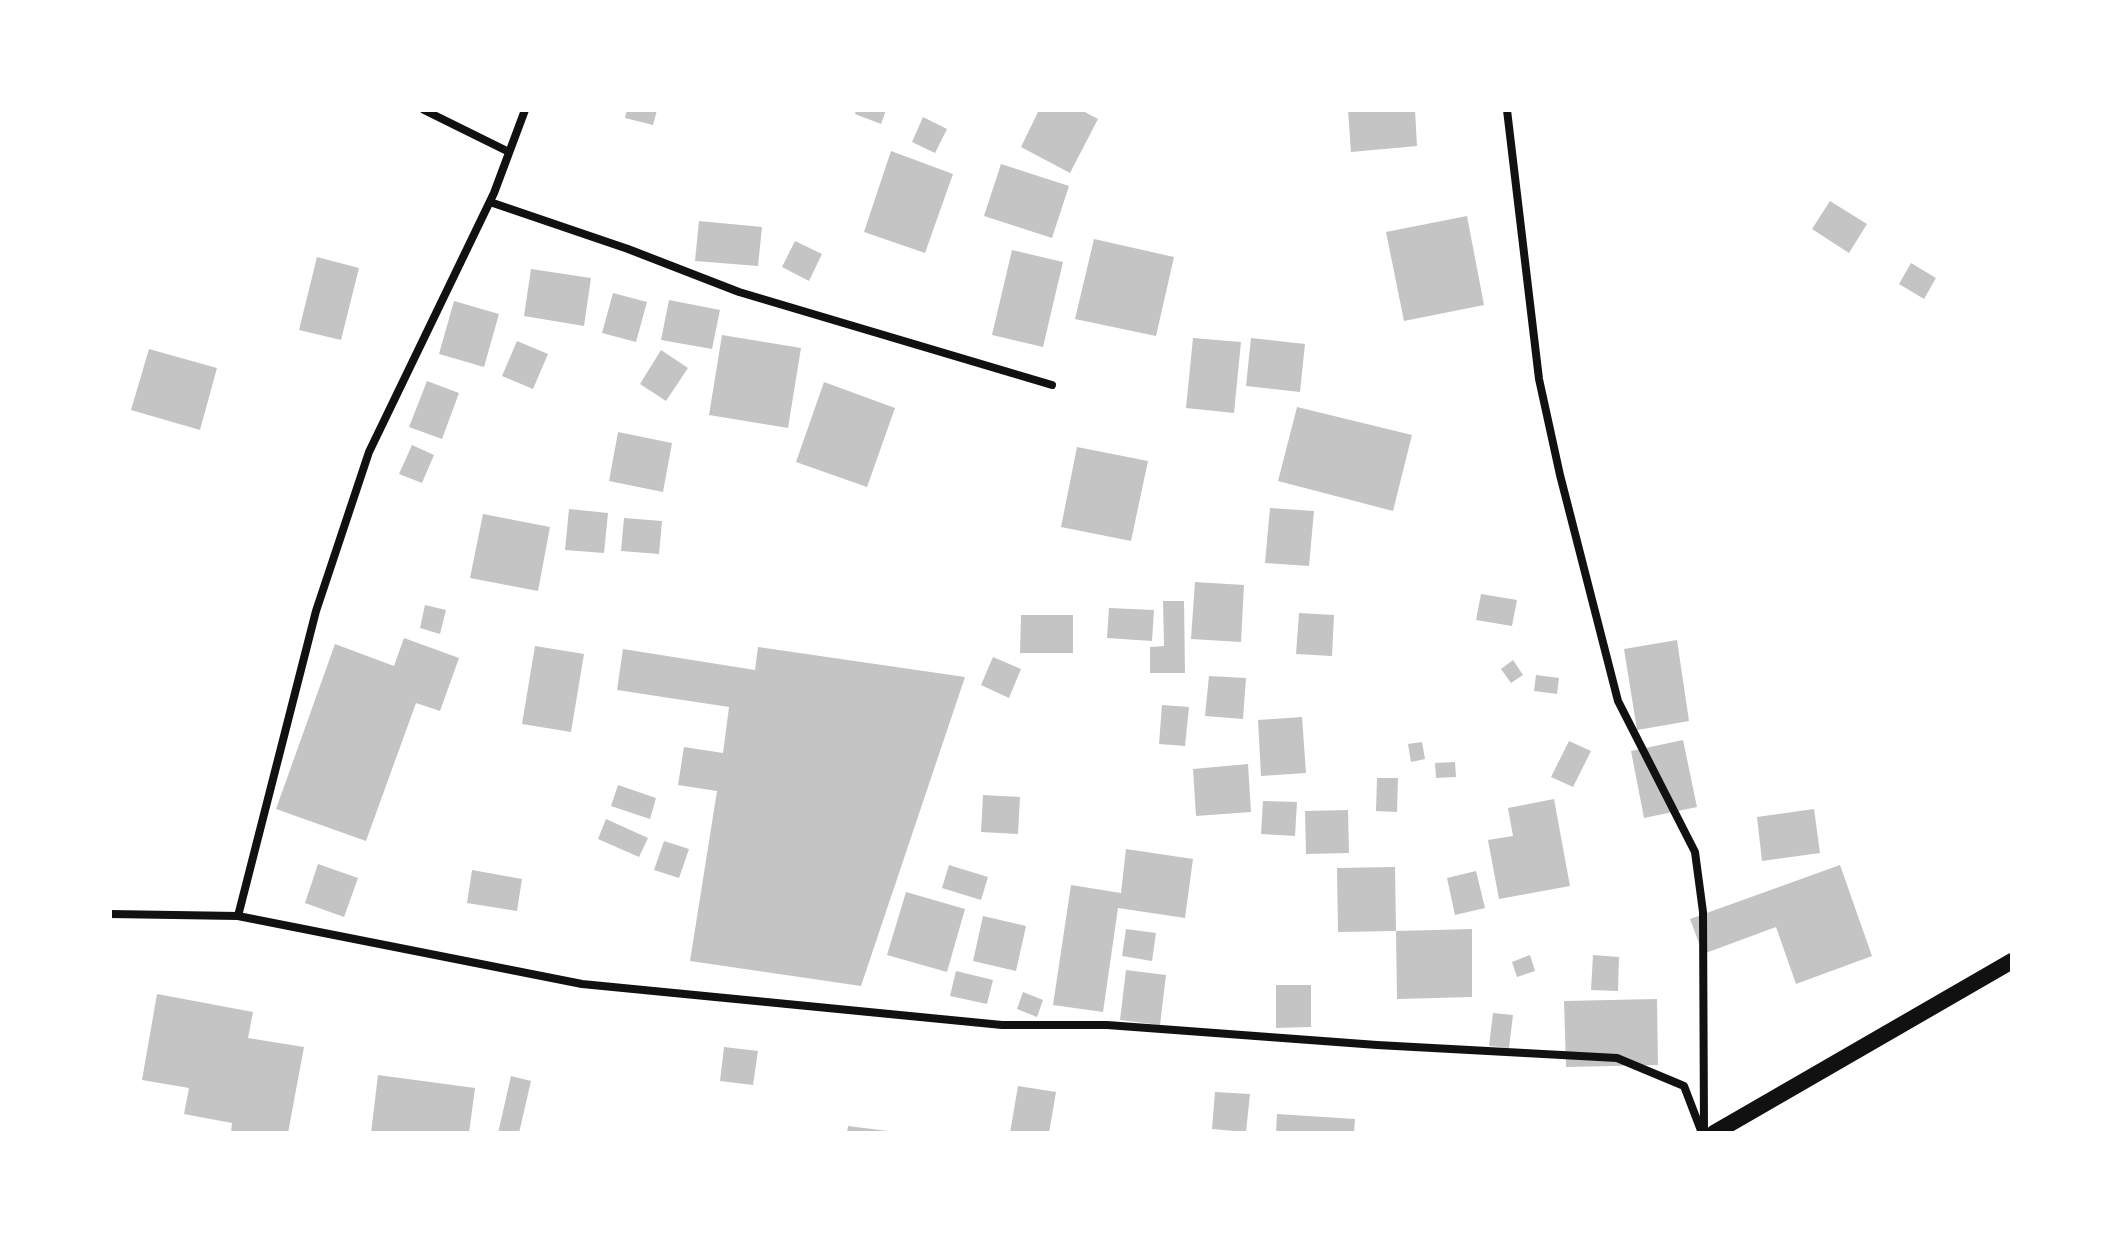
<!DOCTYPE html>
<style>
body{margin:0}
#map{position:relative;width:2122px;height:1243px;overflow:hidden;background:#fff;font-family:Barlow,sans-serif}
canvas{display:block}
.frame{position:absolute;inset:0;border:112px solid #fff;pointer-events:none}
</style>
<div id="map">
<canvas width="2122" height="1243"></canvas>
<div class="frame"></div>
</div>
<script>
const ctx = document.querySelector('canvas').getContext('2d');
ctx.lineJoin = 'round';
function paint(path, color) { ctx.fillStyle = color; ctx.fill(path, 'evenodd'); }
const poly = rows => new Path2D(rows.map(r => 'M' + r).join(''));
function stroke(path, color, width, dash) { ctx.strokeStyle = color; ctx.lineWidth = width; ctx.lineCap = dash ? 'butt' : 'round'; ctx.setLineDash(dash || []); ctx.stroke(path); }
const building = poly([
 [627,110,657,110,653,125,625,118],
 [856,110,886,110,881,124,855,114],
 [1039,110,1081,110,1098,119,1070,173,1021,147],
 [1348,110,1415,110,1417,146,1351,152],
 [923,117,947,129,935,153,912,142],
 [891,151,953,174,925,253,864,232],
 [1001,164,1069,186,1052,238,984,216],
 [1830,201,1867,224,1849,253,1812,229],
 [1467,216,1484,305,1404,321,1386,232],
 [699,221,762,227,758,266,695,261],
 [1094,239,1174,257,1156,336,1075,319],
 [795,241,822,254,809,281,782,267],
 [1012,250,1063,262,1043,347,992,335],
 [317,257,359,268,341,340,299,330],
 [1911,263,1936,278,1924,299,1899,284],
 [531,269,591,278,584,326,524,316],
 [613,293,647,302,636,342,602,333],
 [669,300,720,310,712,349,661,340],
 [454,301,499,314,484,367,439,354],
 [722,335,801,348,788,428,709,415],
 [1193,338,1241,342,1234,413,1186,408],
 [1251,338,1305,344,1300,392,1246,386],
 [517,341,548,354,533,389,502,376],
 [149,349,217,368,200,430,131,410],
 [661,350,688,368,666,401,640,384],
 [427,381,459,393,442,439,409,427],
 [824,382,895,408,867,487,796,462],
 [1297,407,1412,435,1393,511,1278,481],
 [618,432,672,443,663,492,609,481],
 [412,445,434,455,422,483,399,474],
 [1077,447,1148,461,1131,541,1061,527],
 [1270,508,1314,511,1309,566,1265,563],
 [569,509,608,513,604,553,565,550],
 [483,514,550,527,538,591,470,578],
 [624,518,662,521,659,554,621,551],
 [1195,582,1244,585,1241,642,1191,639],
 [1481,594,1517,600,1512,626,1476,620],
 [1163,601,1184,601,1185,673,1150,673,1150,647,1164,646],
 [425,605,446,610,440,634,420,628],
 [1109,608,1154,610,1152,641,1107,638],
 [1299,613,1334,615,1332,656,1296,654],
 [1021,615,1073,615,1073,653,1020,653],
 [404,638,459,658,440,711,416,703,366,841,276,809,335,644,394,666],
 [1677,640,1689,721,1637,730,1624,649],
 [535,646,584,654,571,732,522,724],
 [758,647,965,677,861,986,690,961,717,791,678,785,684,747,723,753,729,707,617,690,623,649,755,670],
 [993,657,1021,669,1009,698,981,685],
 [1513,660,1523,675,1511,683,1501,669],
 [1536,675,1559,678,1557,694,1534,691],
 [1209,676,1246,678,1243,719,1205,716],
 [1162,705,1189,707,1185,746,1159,744],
 [1302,717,1306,773,1261,776,1258,720],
 [1683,740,1697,807,1644,818,1631,751],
 [1569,741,1591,751,1573,787,1551,777],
 [1422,742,1425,759,1411,762,1408,744],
 [1455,762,1456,777,1436,778,1435,763],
 [1248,764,1251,812,1196,816,1193,769],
 [1377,778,1398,778,1397,812,1376,811],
 [618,785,656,798,650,819,611,806],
 [983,795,1020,797,1018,834,981,832],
 [1554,799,1570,886,1499,899,1488,840,1513,836,1508,808],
 [1263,801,1297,802,1295,836,1261,834],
 [1814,809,1820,853,1762,861,1757,817],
 [1348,810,1349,853,1306,854,1305,811],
 [606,819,648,838,639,857,598,839],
 [664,841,689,849,679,878,654,870],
 [1126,849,1193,859,1185,918,1118,908,1103,1012,1053,1005,1071,885,1121,893],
 [318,864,358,878,344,917,305,903],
 [949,865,988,877,981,900,942,888],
 [1840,865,1872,956,1796,984,1776,927,1703,954,1690,919],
 [1395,867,1396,931,1338,932,1337,868],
 [472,870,522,879,517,911,467,903],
 [1476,871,1485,908,1455,915,1447,878],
 [906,892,965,909,947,972,887,955],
 [983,916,1026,926,1016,971,973,961],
 [1126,929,1156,933,1152,961,1122,956],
 [1472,929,1472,997,1397,999,1396,931],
 [1530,955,1535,971,1517,977,1512,962],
 [1593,955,1619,957,1618,991,1591,990],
 [1126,970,1166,975,1160,1025,1120,1020],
 [956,971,993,980,987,1004,950,996],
 [1276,985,1311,985,1311,1027,1276,1028],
 [1023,992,1043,1000,1037,1017,1017,1009],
 [157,994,253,1012,248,1038,304,1047,288,1133,231,1133,232,1123,184,1114,189,1088,142,1080],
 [1657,999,1658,1065,1566,1067,1564,1001],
 [1493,1013,1513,1015,1509,1048,1489,1046],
 [724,1047,758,1051,753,1085,720,1081],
 [378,1075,475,1088,469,1133,371,1133],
 [511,1076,531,1081,519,1133,498,1133],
 [1018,1086,1056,1092,1049,1133,1010,1133],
 [1215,1092,1250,1094,1246,1132,1212,1129],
 [1277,1114,1355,1119,1354,1133,1276,1133],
 [848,1126,888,1131,888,1133,847,1133]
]);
const minor = poly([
 [424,110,509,152],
 [1507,110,1539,379,1560,475,1618,701,1695,852,1703,912,1704,1131],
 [490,202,628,249,739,292,1052,385],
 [110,914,238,916,582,984,1002,1025,1107,1025,1377,1045,1617,1058,1684,1086,1702,1133],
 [238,916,316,611,369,452,494,193,525,110]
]);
const secondary = poly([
 [1714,1133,2012,961]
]);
paint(building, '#c4c4c4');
stroke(minor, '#111', 8);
stroke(secondary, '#111', 16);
</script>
